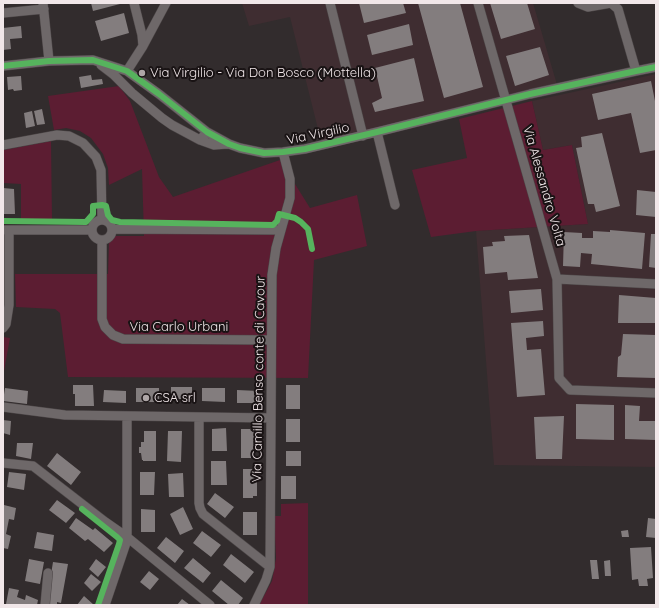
<!DOCTYPE html>
<style>
body{margin:0}
#map{position:relative;width:659px;height:608px;overflow:hidden;background:#322c2d;font-family:Quicksand,sans-serif}
canvas{display:block}
.frame{position:absolute;inset:0;border:4px solid #f1e7e9;pointer-events:none}
</style>
<div id="map">
<canvas width="659" height="608"></canvas>
<div class="frame"></div>
</div>
<script>
const ctx = document.querySelector('canvas').getContext('2d');
ctx.lineJoin = 'round';
function paint(path, color) { ctx.fillStyle = color; ctx.fill(path, 'evenodd'); }
const poly = rows => new Path2D(rows.map(r => 'M' + r).join(''));
function stroke(path, color, width, dash) { ctx.strokeStyle = color; ctx.lineWidth = width; ctx.lineCap = dash ? 'butt' : 'round'; ctx.setLineDash(dash || []); ctx.stroke(path); }
function label(font, color, halo, rows, align = 'center') {
  ctx.font = font + ' Quicksand,sans-serif'; ctx.lineWidth = 4; ctx.setLineDash([]); ctx.textBaseline = 'middle'; ctx.strokeStyle = halo; ctx.fillStyle = color; for (const [text, x, y, turn = 0] of rows) {
    ctx.save(); ctx.translate(x, y); ctx.rotate((+turn || 0) * Math.PI / 180); ctx.textAlign = isNaN(turn) ? turn : align; if (halo) ctx.strokeText(text, 0, 0); ctx.fillText(text, 0, 0); ctx.restore();
  }
}
const built = poly([
 [242,3,533,3,558,88,322,145,290,17,249,26],
 [656,74,656,467,494,465,476,231,588,224,572,145,543,150,532,101]
]);
const green = poly([
 [119,86,130,101,159,177,173,197,280,160,310,208,357,195,367,246,314,260,308,378,68,377,60,313,55,309,16,307,15,274,108,274,109,243,115,236,144,236,142,169,109,185,108,168,103,154,91,138,80,131,66,128,54,130,48,96],
 [532,101,543,150,572,145,588,224,476,231,431,237,412,170,467,158,459,119],
 [51,141,52,221,21,221,21,184,3,183,3,150],
 [3,337,10,338,4,371,3,370],
 [308,503,308,605,259,605,272,581,274,570,276,558,274,516,281,516,281,504]
]);
const building = poly([
 [91,3,119,3,120,4,93,11],
 [359,3,403,3,406,13,364,23],
 [418,3,460,3,483,87,444,98],
 [490,3,527,3,535,29,501,39],
 [124,13,129,33,101,41,95,21],
 [409,24,413,45,372,55,367,35],
 [21,26,22,38,10,39,11,49,3,50,3,28],
 [540,47,549,75,515,86,506,56],
 [414,58,424,101,375,112,372,103,382,98,375,68],
 [91,75,92,80,102,79,103,84,81,88,79,77],
 [21,76,22,90,14,91,13,89,8,90,7,77],
 [651,81,656,106,656,150,640,153,631,113,598,120,592,94],
 [42,109,45,124,37,125,34,111],
 [32,111,35,126,26,128,24,113],
 [602,133,620,206,596,212,594,204,588,204,576,148,582,147,581,137],
 [3,188,14,189,15,214,3,214],
 [637,190,656,192,656,217,636,215],
 [610,230,645,233,642,269,591,264,592,254,581,253,580,267,563,266,564,232,582,233,582,238,593,238,593,231,610,232],
 [651,234,656,234,656,268,649,267],
 [529,235,538,278,508,280,507,272,485,274,483,247,493,246,492,242,505,241,504,236],
 [541,289,543,310,511,313,509,291],
 [619,295,656,298,656,323,618,323],
 [543,321,544,336,526,338,527,350,541,349,545,395,517,397,511,323],
 [623,334,656,335,656,378,617,377,618,357,621,355],
 [73,385,93,385,94,406,75,406,75,394,73,394],
 [286,385,300,385,300,409,286,409],
 [171,387,192,387,192,399,171,399],
 [5,388,28,391,27,404,3,401],
 [136,388,159,388,159,402,136,402],
 [202,388,225,388,225,402,202,401],
 [104,390,126,391,126,403,103,402],
 [237,390,259,391,259,403,237,403],
 [576,404,614,405,614,440,576,439],
 [625,405,640,406,639,421,656,421,656,440,625,439],
 [564,416,562,459,536,459,534,417],
 [286,419,300,419,300,442,286,442],
 [3,420,11,421,10,435,3,433],
 [226,428,227,451,212,451,212,429],
 [241,429,250,429,251,431,255,431,255,456,251,456,251,458,241,458],
 [144,431,156,431,156,461,143,461,143,460,142,460,141,453,139,453,139,447,141,447,141,442,144,442],
 [168,431,182,431,181,462,167,461],
 [17,443,33,443,31,459,16,456],
 [286,451,301,451,301,466,286,466],
 [57,453,81,472,71,485,47,466],
 [211,461,226,461,227,485,211,485],
 [243,469,252,469,252,471,257,471,257,496,253,496,253,498,243,498],
 [9,472,26,474,24,490,7,487],
 [140,472,155,472,154,495,140,495],
 [183,473,184,497,169,497,168,474],
 [281,476,296,476,296,499,281,499],
 [215,493,234,507,225,518,207,504],
 [57,500,75,513,66,523,49,510],
 [4,505,16,508,14,520,9,519,6,534,11,536,8,549,3,548,3,507,4,507],
 [183,507,193,529,180,535,170,514],
 [141,509,155,510,155,532,141,532],
 [243,512,257,512,257,535,243,535],
 [76,518,93,530,95,528,113,543,104,552,88,539,85,541,69,528],
 [648,518,656,519,656,538,646,537],
 [628,530,629,537,622,537,621,531],
 [202,531,221,545,211,557,193,543],
 [37,532,54,535,52,551,34,548],
 [166,537,184,551,175,563,157,548],
 [651,547,653,578,647,579,648,586,639,586,638,579,632,580,630,548],
 [231,554,254,572,245,583,223,565],
 [193,558,211,573,203,583,184,568],
 [29,559,44,562,40,584,25,581],
 [96,559,106,567,98,577,89,569],
 [590,560,597,560,599,579,592,579],
 [610,560,611,576,605,576,604,561],
 [53,562,68,564,61,603,57,602,57,605,46,605],
 [149,571,159,579,150,590,140,582],
 [91,574,101,582,92,591,84,583],
 [221,580,243,598,238,605,229,605,212,591],
 [9,588,19,590,17,597,25,600,26,595,38,600,37,605,15,605,6,604],
 [84,596,94,605,77,605],
 [182,599,190,605,177,605]
]);
const minor = poly([
 [43,3,49,61],
 [134,3,142,35,143,46,166,3],
 [330,3,363,136],
 [478,3,557,279,559,378,570,390,656,393],
 [578,3,588,7,611,3,618,9,636,71],
 [3,13,44,9],
 [101,65,114,75,132,93,162,118,172,125,200,140,207,132],
 [3,66,49,61,93,60,127,71,159,94,207,132,229,144,240,148,264,153,283,152,305,149,377,132,530,94,636,71,656,67],
 [127,71,143,46],
 [377,132,395,205],
 [200,140,214,145,228,144],
 [3,145,57,135,69,136,83,143,96,157,101,170,102,219],
 '92 230a10 10 0 1 1 20 0a10 10 0 1 1-20 0Z',
 [112,229,281,230],
 [5,230,91,230],
 [102,240,102,319,105,327,113,335,123,339,271,340],
 [557,279,656,284],
 [3,328,6,324,9,305,9,230],
 [3,407,65,415,271,418],
 [199,417,199,503,200,508,203,514,270,567],
 [3,463,33,466,104,521,127,537,210,605],
 [45,605,48,573],
 [105,605,126,543,127,537,127,416],
 [254,605,266,580,270,567,272,275,276,248,290,198,290,179,283,152]
]);
const cycleway = poly([
 [3,66,49,61,93,60,127,71,159,94,207,132,229,144,240,148,264,153,283,152,305,149,377,132,530,94,636,71,656,67],
 [3,221,86,222,93,214,93,206,102,205,106,206,108,215,112,220,120,222,273,225,277,221,279,214,295,218,301,222,308,229,312,249],
 [82,509,117,537,120,540,119,544,98,605]
]);
const markers = [
 [142,73,4,"#aea6a7"],
 [146,398,4,"#aea6a7"]
];
const poiNames = [
 ["Via Virgilio - Via Don Bosco (Mottella)",150,73],
 ["CSA srl",154,398]
];
const streetNames = [
 ["Via Virgilio",318,134,-12],
 ["Via Alessandro Volta",544,186,74],
 ["Via Carlo Urbani",179,327],
 ["Via Camillo Benso conte di Cavour",259,379,-89]
];
paint(built, '#3f2d31');
paint(green, '#5c1d32');
paint(building, '#837d7e');
stroke(minor, '#4d4748', 10);
stroke(minor, '#6e6869', 9);
stroke(cycleway, '#56b35d', 6);
for (const [x, y, r, color] of markers) { const dot = new Path2D(); dot.arc(x, y, r, 0, 2 * Math.PI); ctx.fillStyle = color; ctx.fill(dot); stroke(dot, '#191314', 1.5); }
label('13px', '#f1e7e9', '#191314', poiNames, 'left');
label('13px', '#f1e7e9', '#191314', streetNames);
</script>
